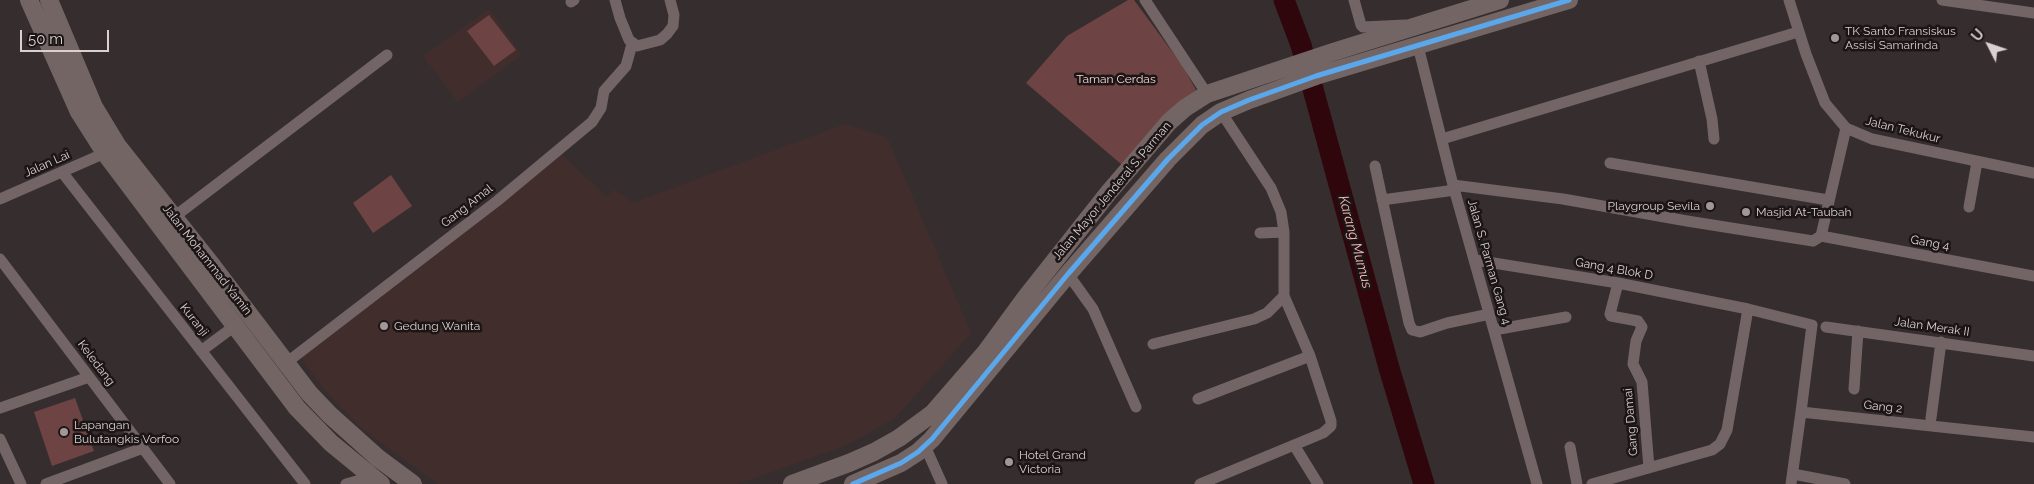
<!DOCTYPE html>
<style>
body{margin:0}
#map{position:relative;width:2034px;height:484px;overflow:hidden;background:#362e2e;font-family:Raleway,sans-serif}
canvas{display:block}
.north{position:absolute;left:1964px;top:20px;width:50px;height:50px;-webkit-text-stroke:4px #1c1515;paint-order:stroke;rotate:311deg;font-size:14px;font-weight:700;line-height:20px;text-align:center;color:#dbd0d0}
.north::after{content:'';display:block;margin:auto;width:18px;height:22px;background:#dbd0d0;clip-path:polygon(50% 0,100% 100%,50% 72%,0 100%)}
.scale{position:absolute;left:20px;top:30px;width:89px;height:22px;box-sizing:border-box;border:2px solid #dbd0d0;border-top:0;padding-left:6px;font-size:15px;line-height:18px;white-space:nowrap;color:#dbd0d0;-webkit-text-stroke:4px #1c1515;paint-order:stroke}
</style>
<div id="map">
<canvas width="2034" height="484"></canvas>
<div class="north">U</div>
<div class="scale">50 m</div>
</div>
<script>
const ctx = document.querySelector('canvas').getContext('2d');
ctx.lineJoin = 'round';
function paint(path, color) { ctx.fillStyle = color; ctx.fill(path, 'evenodd'); }
const poly = rows => new Path2D(rows.map(r => 'M' + r).join(''));
function stroke(path, color, width, dash) { ctx.strokeStyle = color; ctx.lineWidth = width; ctx.lineCap = dash ? 'butt' : 'round'; ctx.setLineDash(dash || []); ctx.stroke(path); }
function label(font, color, halo, rows, align = 'center') {
  ctx.font = font + ' Raleway,sans-serif'; ctx.lineWidth = 5; ctx.setLineDash([]); ctx.textBaseline = 'middle'; ctx.strokeStyle = halo; ctx.fillStyle = color; for (const [text, x, y, turn = 0] of rows) {
    ctx.save(); ctx.translate(x, y); ctx.rotate((+turn || 0) * Math.PI / 180); ctx.textAlign = isNaN(turn) ? turn : align; if (halo) ctx.strokeText(text, 0, 0); ctx.fillText(text, 0, 0); ctx.restore();
  }
}
const built = poly([
 [489,9,522,55,458,102,423,56],
 [845,124,887,137,971,333,895,418,847,445,738,484,438,484,361,428,325,390,299,356,556,149,606,196,615,190,633,203]
]);
const green = poly([
 [1128,0,1134,0,1182,65,1200,97,1128,170,1026,83,1067,36],
 [489,15,516,50,494,66,467,31],
 [391,175,412,206,373,233,353,203],
 [75,398,94,451,52,466,34,412]
]);
const river = poly([
 [1284,0,1301,45,1389,368,1424,484]
]);
const minor = poly([
 [615,0,620,18,629,40,637,46,660,40,667,34,673,26,674,15,670,0],
 [1145,0,1207,94],
 [1354,0,1361,25,1363,27,1405,25],
 [1789,0,1806,54,1825,103,1846,128,1872,139,2034,173],
 [1942,0,2034,13],
 [571,2,574,0],
 [1418,46,1453,185,1537,484],
 [1699,61,1712,119,1714,139],
 [1442,139,1798,32],
 [1610,163,1828,200],
 [1375,166,1409,323,1412,330,1420,332,1447,323,1490,314],
 [62,172,305,484],
 [1453,185,1563,199,1687,221,1813,241,1821,236,1846,128],
 [0,199,105,153],
 [1382,200,1455,190],
 [1969,207,1977,162],
 [174,217,387,55],
 [1260,233,1284,232],
 [1821,236,2034,276],
 [0,259,170,484],
 [1475,260,1618,283,1748,309,1812,325,1801,412],
 [1068,274,1093,309,1136,407],
 [1618,283,1610,314,1611,316,1638,321,1642,327,1636,341,1633,364,1642,382,1649,468],
 [1826,327,2034,356],
 [1494,330,1566,317],
 [1153,344,1254,319,1267,313,1284,296],
 [201,351,236,325],
 [286,363,497,201,592,122,601,108,604,91,626,66,632,44],
 [1854,389,1858,331],
 [1198,399,1310,356],
 [0,408,89,377],
 [1931,418,1941,342],
 [0,439,21,484],
 [1294,445,1318,484],
 [925,446,942,484],
 [1570,447,1577,484],
 [1793,474,1845,484],
 [46,484,143,448],
 [346,484,371,477],
 [1200,484,1323,433,1331,426,1331,421,1310,356,1284,296,1284,232,1281,212,1271,188,1221,112],
 [1592,484,1712,450,1720,444,1727,430,1748,309],
 [1791,484,1801,412,2034,437]
]);
const primary = poly([
 [29,0,79,112,105,153,297,408,331,443,381,484],
 [49,0,94,107,117,145,211,264,309,393,330,415,378,458,413,484],
 [792,484,849,463,874,452,899,438,933,413,985,353,1026,297,1109,192,1169,122,1185,108,1207,94,1333,52,1500,0],
 [853,484,901,463,918,452,932,439,1068,274,1168,159,1202,125,1221,112,1249,100,1316,76,1569,0]
]);
const bus1 = poly([
 [853,484,901,463,918,452,932,439,1068,274,1168,159,1202,125,1221,112,1249,100,1316,76,1569,0]
]);
const markers = [
 [1835,38,5,"#a19797"],
 [1710,206,5,"#a19797"],
 [1746,212,5,"#a19797"],
 [384,326,5,"#a19797"],
 [64,432,5,"#a19797"],
 [1009,462,5,"#a19797"]
];
const poiNames = [
 ["TK Santo Fransiskus",1845,31],
 ["Assisi Samarinda",1845,45],
 ["Playgroup Sevila",1700,206,"right"],
 ["Masjid At-Taubah",1756,212],
 ["Gedung Wanita",394,326],
 ["Lapangan",74,425],
 ["Bulutangkis Vorfoo",74,439],
 ["Hotel Grand",1019,455],
 ["Victoria",1019,469]
];
const parkNames = [
 ["Taman Cerdas",1116,79]
];
const streetNames = [
 ["Jalan Tekukur",1903,130,14],
 ["Jalan Lai",47,164,-24],
 ["Jalan Mayor Jenderal S. Parman",1112,191,-50],
 ["Gang Amal",467,206,-38],
 ["Gang 4",1930,243,10],
 ["Jalan Mohammad Yamin",207,260,52],
 ["Jalan S. Parman Gang 4",1489,262,74],
 ["Gang 4 Blok D",1614,269,10],
 ["Kuranji",194,320,52],
 ["Jalan Merak II",1932,327,8],
 ["Keledang",96,363,53],
 ["Gang 2",1883,407,6],
 ["Gang Damai",1631,422,-95]
];
const waterNames = [
 ["Karang Mumus",1355,242,75]
];
paint(built, '#422d2d');
paint(green, '#6d4344');
stroke(river, '#2f060b', 21);
stroke(minor, '#736565', 11);
stroke(primary, '#746565', 18);
stroke(bus1, '#5aa8eb', 5);
for (const [x, y, r, color] of markers) { const dot = new Path2D(); dot.arc(x, y, r, 0, 2 * Math.PI); ctx.fillStyle = color; ctx.fill(dot); stroke(dot, '#1c1515', 2); }
label('12px', '#dbd0d0', '#1c1515', poiNames, 'left');
label('12px', '#f7d3d2', '#1c1515', parkNames);
label('12px', '#dbd0d0', '#1c1515', streetNames);
label('italic 14px', '#fcb6b7', '#1c1515', waterNames);
</script>
